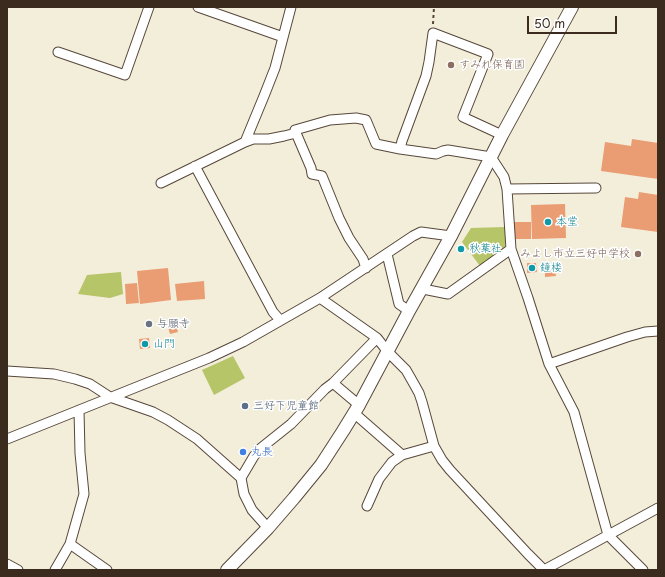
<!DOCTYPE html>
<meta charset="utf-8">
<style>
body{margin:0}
#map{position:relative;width:665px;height:577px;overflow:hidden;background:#f3eeda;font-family:"Playpen Sans",sans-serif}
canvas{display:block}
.frame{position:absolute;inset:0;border:8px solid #3b2a1e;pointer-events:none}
.scale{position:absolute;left:527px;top:16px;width:90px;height:18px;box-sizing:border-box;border:2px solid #3b2a1e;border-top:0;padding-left:5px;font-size:12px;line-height:14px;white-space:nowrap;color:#3b2a1e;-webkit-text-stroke:3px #fff;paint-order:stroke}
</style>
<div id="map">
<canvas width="665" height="577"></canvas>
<div class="frame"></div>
<div class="scale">50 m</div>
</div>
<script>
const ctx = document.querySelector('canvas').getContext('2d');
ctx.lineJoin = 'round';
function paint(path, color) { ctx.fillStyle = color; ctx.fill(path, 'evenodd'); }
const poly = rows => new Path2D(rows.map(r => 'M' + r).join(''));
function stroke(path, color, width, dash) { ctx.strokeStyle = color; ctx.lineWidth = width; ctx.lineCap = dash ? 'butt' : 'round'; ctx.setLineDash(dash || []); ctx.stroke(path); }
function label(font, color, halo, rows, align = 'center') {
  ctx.font = font + ' "Playpen Sans","Klee One",sans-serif'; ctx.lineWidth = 3; ctx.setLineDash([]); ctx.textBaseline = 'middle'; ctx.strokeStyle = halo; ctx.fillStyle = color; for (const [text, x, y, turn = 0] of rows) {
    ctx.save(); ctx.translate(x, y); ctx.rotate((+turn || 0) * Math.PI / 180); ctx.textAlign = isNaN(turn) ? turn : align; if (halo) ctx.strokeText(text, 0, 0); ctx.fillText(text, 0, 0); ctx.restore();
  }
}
const green = poly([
 [505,227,505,251,480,266,462,242,471,228],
 [121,272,123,294,110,298,78,294,87,275],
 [233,356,245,378,214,395,202,370]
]);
const building = poly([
 [632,139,658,143,658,179,601,171,605,142,631,146],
 [639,192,658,195,658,232,621,227,625,197,638,199],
 [565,204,566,238,532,239,531,205],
 [514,222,531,222,531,239,515,239],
 [527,263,536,263,537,272,527,273],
 [168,268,171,300,140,304,137,271],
 [545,269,555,269,556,276,545,277],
 [204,281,205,299,177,301,175,284],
 [137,283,139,303,126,304,125,284],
 [176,325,178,332,170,334,168,327],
 [149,338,150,348,140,349,139,339]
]);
const path = poly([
 [433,24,434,7]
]);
const minor = poly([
 [198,7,283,37],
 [291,7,275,68,264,96,245,142,253,139,269,139,284,136,296,133,295,130,330,120,356,118,366,120,376,144,400,149,436,154,443,151,448,150,491,157,504,177,507,189,511,249,528,298,549,364,574,412,608,535,643,570],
 [58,52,125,75,149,7],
 [296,133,311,168,312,174,322,176,339,218,349,238,363,259,366,268],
 [400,149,402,141,426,76,429,62,433,33,488,54,463,117,502,135],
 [195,166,273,312,280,320],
 [161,183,245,142],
 [507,189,596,188],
 [387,254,399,304,409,311],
 [423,289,448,294,511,249],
 [320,298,377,338,388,352,406,370,414,384,419,393,422,402,434,446,442,460,450,470,528,554,544,570,658,508],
 [549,364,627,337,645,332,658,331],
 [7,371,54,374,75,379,90,384,110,397,153,412,168,420,197,439,241,478,254,456,261,448,291,424,325,389,333,383,377,338],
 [333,383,359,405],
 [354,413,402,455],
 [7,439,209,358,243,342,320,298,413,236,421,232,451,236],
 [241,478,244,494,252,510,268,528],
 [367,506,379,479,392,462,402,455,434,446],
 [70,544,107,570],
 [7,564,18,570],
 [55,570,70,544,84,494,80,453,79,410]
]);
const tertiary = poly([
 [227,570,268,528,294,498,321,465,343,431,359,405,409,311,451,236,502,135,572,7]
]);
const markers = [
 [451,65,4,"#8d6e63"],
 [548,222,4,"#0f9aa8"],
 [461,249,4,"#0f9aa8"],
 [638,254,4,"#8d6e63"],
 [532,268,4,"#0f9aa8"],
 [149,324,4,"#6b7280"],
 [145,344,4,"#0f9aa8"],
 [245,406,4,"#5c6f8a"],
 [243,452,4,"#3f7fe0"]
];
const educationNames = [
 ["すみれ保育園",459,65],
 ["みよし市立三好中学校",630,254,"right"]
];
const cultureNames = [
 ["本堂",556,222],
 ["秋葉社",469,249],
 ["鐘楼",540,268],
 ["山門",153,344]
];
const worshipNames = [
 ["与願寺",157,324]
];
const serviceNames = [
 ["三好下児童館",253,406]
];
const shopNames = [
 ["丸長",251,452]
];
paint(green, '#b6c568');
paint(building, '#ea9c72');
stroke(minor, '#57473a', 11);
stroke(tertiary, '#57473a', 14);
stroke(path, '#57473a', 2, [3, 3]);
stroke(minor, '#fff', 9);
stroke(tertiary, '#fff', 12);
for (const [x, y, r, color] of markers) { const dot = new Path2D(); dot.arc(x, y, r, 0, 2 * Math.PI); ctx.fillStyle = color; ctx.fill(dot); stroke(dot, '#fff', 1.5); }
label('11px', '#785e54', '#fff', educationNames, 'left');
label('11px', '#0d838f', '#fff', cultureNames, 'left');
label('11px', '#5b616d', '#fff', worshipNames, 'left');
label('11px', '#4e5e75', '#fff', serviceNames, 'left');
label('11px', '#366cbe', '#fff', shopNames, 'left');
</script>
